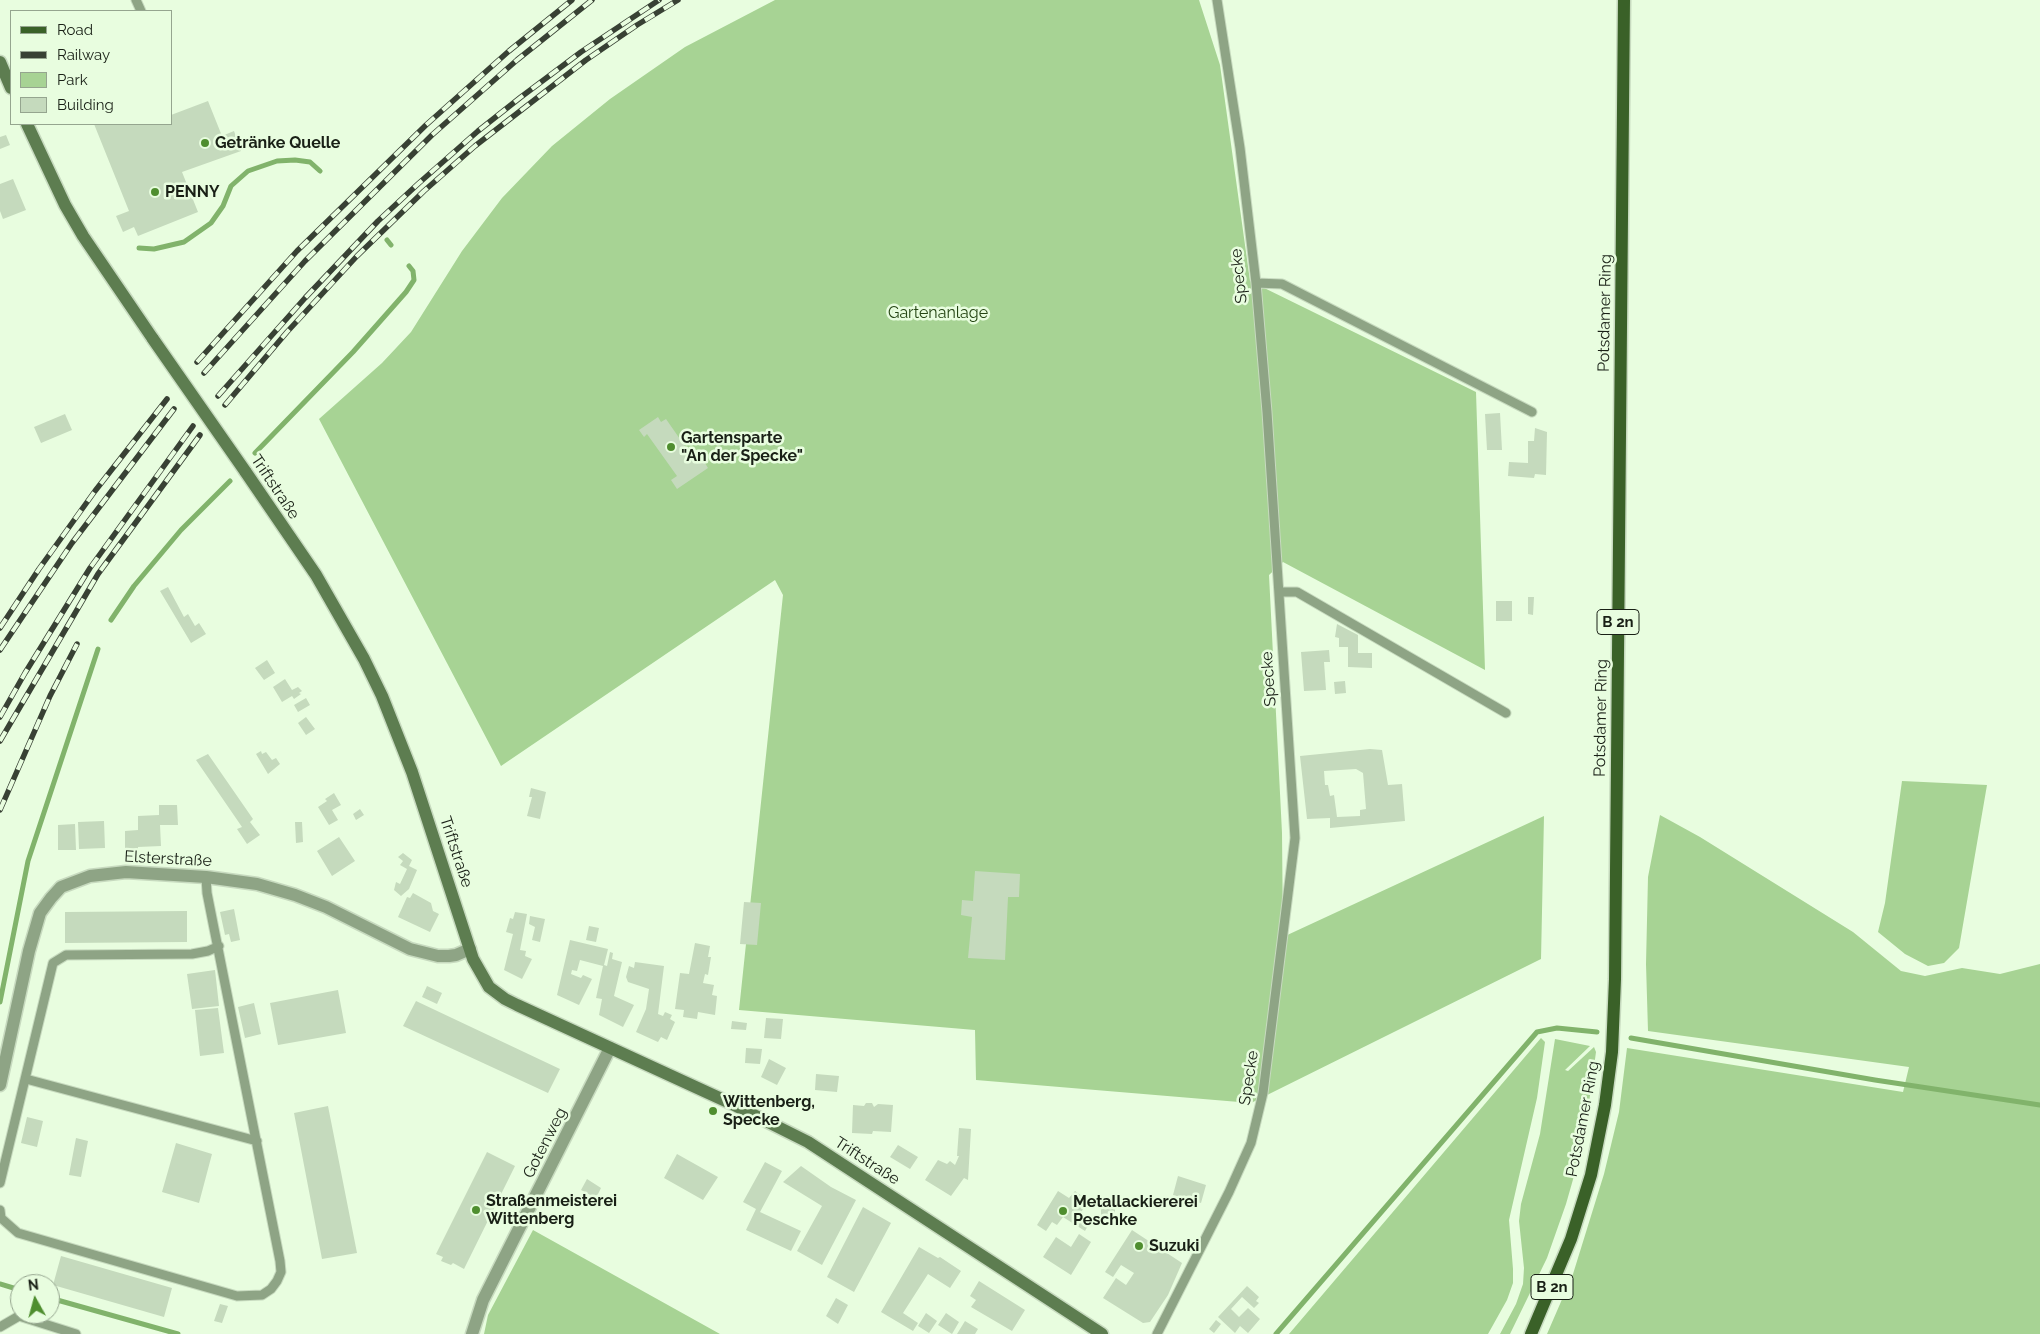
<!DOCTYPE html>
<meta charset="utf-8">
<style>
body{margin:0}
#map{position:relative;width:2040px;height:1334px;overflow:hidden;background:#e8fddf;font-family:Raleway,sans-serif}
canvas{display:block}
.legend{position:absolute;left:10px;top:10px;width:162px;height:115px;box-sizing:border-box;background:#e8fddf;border:1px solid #95a58f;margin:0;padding:6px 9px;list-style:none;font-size:15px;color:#192016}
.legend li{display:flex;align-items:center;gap:10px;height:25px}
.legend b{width:25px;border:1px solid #95a58f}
.north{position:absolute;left:10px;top:1274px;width:50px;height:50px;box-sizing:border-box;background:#e8fddf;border:1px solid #95a58f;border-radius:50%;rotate:353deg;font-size:14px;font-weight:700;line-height:20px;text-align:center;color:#192016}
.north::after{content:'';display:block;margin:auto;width:18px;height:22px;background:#4f8e2f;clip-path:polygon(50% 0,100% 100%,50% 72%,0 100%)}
</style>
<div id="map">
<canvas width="2040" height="1334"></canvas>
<ul class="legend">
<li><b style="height:6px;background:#3a6128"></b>Road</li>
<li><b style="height:6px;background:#384134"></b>Railway</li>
<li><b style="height:14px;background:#a7d394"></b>Park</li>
<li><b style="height:14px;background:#c5dabd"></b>Building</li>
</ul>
<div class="north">N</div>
</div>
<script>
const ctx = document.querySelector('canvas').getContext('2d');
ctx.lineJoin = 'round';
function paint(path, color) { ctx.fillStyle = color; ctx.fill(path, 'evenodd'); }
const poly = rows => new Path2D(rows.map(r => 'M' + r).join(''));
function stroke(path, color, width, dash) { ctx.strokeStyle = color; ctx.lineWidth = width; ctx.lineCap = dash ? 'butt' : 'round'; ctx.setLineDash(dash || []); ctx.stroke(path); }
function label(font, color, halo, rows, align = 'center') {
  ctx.font = font + ' Raleway,sans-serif'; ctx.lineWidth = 5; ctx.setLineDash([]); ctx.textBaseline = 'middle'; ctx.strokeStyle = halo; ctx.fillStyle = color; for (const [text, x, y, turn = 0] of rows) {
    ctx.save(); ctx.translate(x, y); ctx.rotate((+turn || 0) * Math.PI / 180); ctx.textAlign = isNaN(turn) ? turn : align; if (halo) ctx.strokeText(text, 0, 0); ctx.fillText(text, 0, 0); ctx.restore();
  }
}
const green = poly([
 [775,0,1199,0,1220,65,1250,281,1476,392,1485,670,1283,562,1269,575,1282,833,1283,937,1544,816,1541,959,1251,1103,976,1080,975,1030,739,1010,783,595,775,580,501,766,319,419,382,363,411,332,462,251,502,198,552,146,610,99,685,47],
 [1902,781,1987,785,1959,948,1944,963,1928,966,1905,954,1878,932,1885,903],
 [1660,815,1700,837,1853,932,1901,971,1925,976,1962,968,2000,974,2040,964,2040,1334,1547,1334,1573,1274,1604,1174,1619,1112,1627,1048,1903,1092,1909,1067,1648,1031,1646,964,1648,877],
 [1541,1038,1545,1042,1537,1098,1509,1220,1513,1269,1513,1283,1507,1300,1488,1334,1289,1334],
 [1555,1039,1590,1046,1565,1070,1568,1071,1594,1047,1596,1052,1588,1110,1578,1162,1566,1204,1547,1258,1510,1334,1500,1334,1516,1304,1523,1284,1524,1268,1519,1221,1521,1204,1540,1134],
 [533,1230,720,1334,484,1334,488,1315]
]);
const stream = poly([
 [387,240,391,245],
 [139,248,154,249,184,242,211,223,223,206,231,186,248,171,277,161,295,160,310,162,320,171],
 [255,453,353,352,406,292,414,280,413,271,409,266],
 [111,620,134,586,181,530,230,481],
 [0,1002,28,861,98,649],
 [1631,1038,1875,1080,2040,1105],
 [0,1284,20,1290],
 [50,1298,178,1334],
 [1276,1334,1537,1032,1557,1028,1597,1032]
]);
const building = poly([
 [208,101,222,136,234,131,241,151,182,172,198,212,138,236,134,227,123,232,116,216,129,211,94,124,171,124,171,115],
 [6,135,10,145,0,149,0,137],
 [13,179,26,210,3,219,0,211,0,184],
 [1500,413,1502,450,1487,450,1485,414],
 [65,414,72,430,41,443,34,427],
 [658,417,661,422,666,419,696,462,702,458,708,468,677,489,671,480,677,476,647,434,644,437,639,430],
 [1535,428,1547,432,1546,475,1535,474,1534,478,1508,476,1509,462,1528,463,1528,441,1534,441],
 [168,587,184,617,188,614,195,626,199,623,206,634,191,643,160,591],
 [1528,597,1534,597,1533,615,1528,614],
 [1496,601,1512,601,1512,621,1496,621],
 [1337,624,1358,635,1358,653,1372,653,1372,668,1348,667,1348,647,1339,647,1339,638,1335,637],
 [1329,650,1330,662,1324,662,1326,690,1304,691,1301,652],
 [267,660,275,673,264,680,255,668],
 [285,679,292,690,298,687,302,691,299,693,301,694,294,699,292,696,282,702,273,687],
 [1345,681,1346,693,1335,694,1334,682],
 [306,698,310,705,298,712,294,705],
 [306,717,315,729,306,735,298,723],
 [1370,749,1382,750,1388,785,1402,784,1405,821,1330,828,1330,818,1307,819,1300,756],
 [1356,769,1363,773,1366,809,1360,810,1360,816,1337,817,1334,795,1330,796,1328,785,1325,785,1324,771],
 [261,751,262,754,266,752,272,760,276,758,280,764,268,774,256,754],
 [208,754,253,819,250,822,260,835,247,844,237,829,242,827,196,760],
 [531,788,546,792,540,819,527,816,532,797,529,797],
 [334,793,341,805,332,810,338,820,329,825,318,807,327,801,325,799],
 [159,805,177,805,178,825,160,825,161,846,138,847,138,853,128,854,128,848,125,848,125,831,138,830,138,816,159,815],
 [360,809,364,815,356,820,353,814],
 [104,821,105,848,79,849,78,822],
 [295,822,302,822,303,842,296,843],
 [75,824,76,850,58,850,58,825],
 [339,837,355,861,332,876,317,851],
 [403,853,412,860,409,866,417,870,409,889,401,896,394,890,396,882,400,884,407,869,400,865,403,861,398,857],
 [975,871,1020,874,1019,897,1008,897,1005,960,968,958,972,917,961,915,962,900,973,901],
 [413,893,431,903,433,911,439,914,430,932,398,917,407,897,410,898],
 [744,902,761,903,757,945,740,944],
 [234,909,240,940,231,942,229,934,225,935,220,912],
 [187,911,187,942,65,943,65,912],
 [515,912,527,914,520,950,526,951,525,956,532,959,522,979,504,970,513,934,506,932,510,918,513,919],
 [530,916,545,919,540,942,532,940,535,927,529,924],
 [589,926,599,928,596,942,586,940],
 [570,940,608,949,604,965,607,966,610,952,613,953,612,959,622,962,614,996,634,1005,623,1027,599,1015,602,999,596,998,603,966,580,960,577,971,572,970,571,974,581,978,583,975,592,979,579,1005,557,995],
 [695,943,710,946,708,957,711,957,708,975,705,974,703,983,714,985,712,995,717,996,715,1015,698,1012,697,1019,683,1017,684,1010,675,1009,680,973,689,974],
 [635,962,664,966,658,1014,663,1016,665,1012,672,1015,670,1019,675,1022,667,1040,661,1037,658,1042,636,1032,646,1009,649,989,628,982,626,977,629,966,634,968],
 [215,970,219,1006,192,1009,187,974],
 [427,986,442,993,437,1004,422,997],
 [338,990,346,1033,278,1045,270,1003],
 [416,1001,560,1069,548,1093,403,1026],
 [254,1003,261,1034,245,1038,238,1007],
 [218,1008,224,1053,200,1056,195,1010],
 [766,1018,783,1019,781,1039,764,1038],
 [732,1021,747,1023,746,1030,731,1029],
 [746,1048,762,1049,760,1064,745,1063],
 [769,1059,786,1068,777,1085,761,1077],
 [816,1074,839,1076,837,1092,815,1090],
 [866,1103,872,1103,874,1107,878,1104,893,1105,891,1132,873,1131,872,1134,852,1133,853,1105,864,1106],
 [328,1106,357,1253,322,1259,294,1113],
 [27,1117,43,1121,37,1147,21,1143],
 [959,1128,971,1129,968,1180,964,1178,951,1196,925,1180,938,1160,947,1164,950,1161,955,1165,959,1156,957,1156],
 [76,1138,88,1141,81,1177,69,1175],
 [176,1143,212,1154,199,1203,162,1192],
 [898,1145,918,1157,910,1169,890,1157],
 [487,1152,515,1166,464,1269,453,1263,451,1265,441,1261,443,1257,436,1254],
 [677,1154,718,1177,703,1200,664,1178],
 [765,1162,782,1171,760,1212,801,1231,791,1251,746,1230,756,1209,743,1202],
 [801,1166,831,1187,856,1200,822,1265,797,1251,822,1206,783,1182],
 [1178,1176,1206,1185,1201,1203,1173,1195],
 [587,1179,601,1188,596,1198,581,1190],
 [1058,1191,1069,1198,1075,1191,1082,1196,1076,1203,1084,1208,1079,1215,1090,1222,1085,1231,1063,1217,1057,1225,1052,1222,1046,1231,1037,1225],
 [1101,1202,1115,1202,1115,1220,1101,1220],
 [863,1207,891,1223,854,1292,827,1277],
 [1132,1230,1182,1263,1168,1295,1150,1322,1143,1323,1103,1298,1116,1278,1126,1285,1134,1273,1121,1265,1113,1277,1105,1272],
 [1079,1234,1091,1242,1071,1275,1043,1257,1056,1237,1071,1247],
 [919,1247,938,1258,940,1257,961,1271,950,1288,928,1274,903,1313,918,1323,913,1331,881,1312],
 [61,1256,172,1288,164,1317,53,1285],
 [979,1281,1025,1310,1012,1331,971,1307,976,1300,970,1296],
 [1247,1286,1259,1297,1256,1301,1259,1303,1254,1308,1242,1297,1231,1309,1239,1317,1248,1308,1260,1319,1248,1333,1240,1326,1235,1333,1218,1317],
 [836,1298,848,1305,838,1324,826,1316],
 [220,1304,228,1306,222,1323,214,1321],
 [926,1313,937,1321,929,1333,918,1326],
 [946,1313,959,1322,952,1334,938,1325],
 [1216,1320,1221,1324,1214,1333,1209,1329],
 [965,1321,978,1329,975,1334,957,1334]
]);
const service = poly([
 [136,0,141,11],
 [1256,283,1282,284,1532,412],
 [1279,592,1297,592,1506,713],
 [26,1079,257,1141],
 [0,1183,53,963,66,955,192,954,208,951,219,946],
 [0,1210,1,1218,18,1233,237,1296,262,1295,271,1289,277,1281,281,1272,280,1261,207,893,206,877],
 [0,1327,19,1316,76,1334],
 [1157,1334,1229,1192,1251,1143,1263,1093,1295,838,1267,412,1256,283,1240,148,1217,0]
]);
const minor = poly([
 [0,1085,29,951,40,913,51,898,61,887,90,876,126,872,206,877,257,884,295,895,326,907,410,949,438,956,449,956,456,955,470,949],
 [472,1334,483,1300,610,1048]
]);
const secondary = poly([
 [0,62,11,88],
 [27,124,65,205,83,236,153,339],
 [245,471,316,575,364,659,382,696,412,772,473,959,489,987,505,999,517,1005,728,1102,808,1142,1102,1334]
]);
const primary = poly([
 [1531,1334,1571,1239,1591,1175,1605,1105,1612,1052,1615,979,1624,0]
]);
const rail = poly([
 [197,362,297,251,426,125,509,51,572,0],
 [204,373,305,261,432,135,517,60,592,0],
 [218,396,305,298,378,221,419,183,478,131,521,97,581,52,659,0],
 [225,405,287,332,357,256,424,191,475,146,586,60,637,25,678,0],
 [0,628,39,569,95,491,167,399],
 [0,650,72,543,174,409],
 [0,717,25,673,90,568,193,426],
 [0,741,98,574,200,435],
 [0,810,50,696,77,644]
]);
const secondaryBridge = poly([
 [153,339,245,471]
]);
const markers = [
 [205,143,5,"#4f8e2f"],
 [155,192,5,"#4f8e2f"],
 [671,447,5,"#4f8e2f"],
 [713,1111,5,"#4f8e2f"],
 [476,1210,5,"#4f8e2f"],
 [1063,1211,5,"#4f8e2f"],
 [1139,1246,5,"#4f8e2f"]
];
const shields = [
 [1618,622,42],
 [1552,1287,42]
];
const shieldNames = [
 ["B 2n",1618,622],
 ["B 2n",1552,1287]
];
const poiNames = [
 ["Getränke Quelle",215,143],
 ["PENNY",165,192],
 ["Gartensparte",681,438],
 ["\"An der Specke\"",681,456],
 ["Wittenberg,",723,1102],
 ["Specke",723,1120],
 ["Straßenmeisterei",486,1201],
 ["Wittenberg",486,1219],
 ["Metallackiererei",1073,1202],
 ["Peschke",1073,1220],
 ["Suzuki",1149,1246]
];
const streetNames = [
 ["Specke",1239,276,-96],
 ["Potsdamer Ring",1605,313,-89],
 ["Triftstraße",275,487,56],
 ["Specke",1269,679,-94],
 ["Potsdamer Ring",1601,718,-89],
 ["Triftstraße",456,852,72],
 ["Elsterstraße",168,859,3],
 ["Specke",1249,1078,-81],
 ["Potsdamer Ring",1583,1119,-79],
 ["Gotenweg",545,1143,-63],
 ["Triftstraße",867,1161,33]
];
const parkNames = [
 ["Gartenanlage",938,313]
];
paint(green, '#a7d394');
stroke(stream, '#81b36b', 5);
paint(building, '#c5dabd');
stroke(service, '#c7dabf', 11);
stroke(minor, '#c7dabf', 15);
stroke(secondary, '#c7dabf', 15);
stroke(primary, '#c7dabf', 15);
stroke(service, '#8ea485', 9);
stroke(minor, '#8ea485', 12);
stroke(secondary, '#5d7d50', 12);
stroke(primary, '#3a6128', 12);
stroke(rail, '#384134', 5.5);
stroke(rail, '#e8fddf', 4, [11]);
stroke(secondaryBridge, '#c7dabf', 15, []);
stroke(secondaryBridge, '#5d7d50', 12);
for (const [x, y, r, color] of markers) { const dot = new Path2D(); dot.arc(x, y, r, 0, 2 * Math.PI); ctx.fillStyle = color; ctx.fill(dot); stroke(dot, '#e8fddf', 2); }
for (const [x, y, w] of shields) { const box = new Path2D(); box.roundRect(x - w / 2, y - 12.5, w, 25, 4); ctx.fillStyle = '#e8fddf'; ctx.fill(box); stroke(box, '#192016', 1); }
label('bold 15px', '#192016', null, shieldNames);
label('bold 16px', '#192016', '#e8fddf', poiNames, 'left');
label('16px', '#192016', '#e8fddf', streetNames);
label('16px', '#244513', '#e8fddf', parkNames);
</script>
